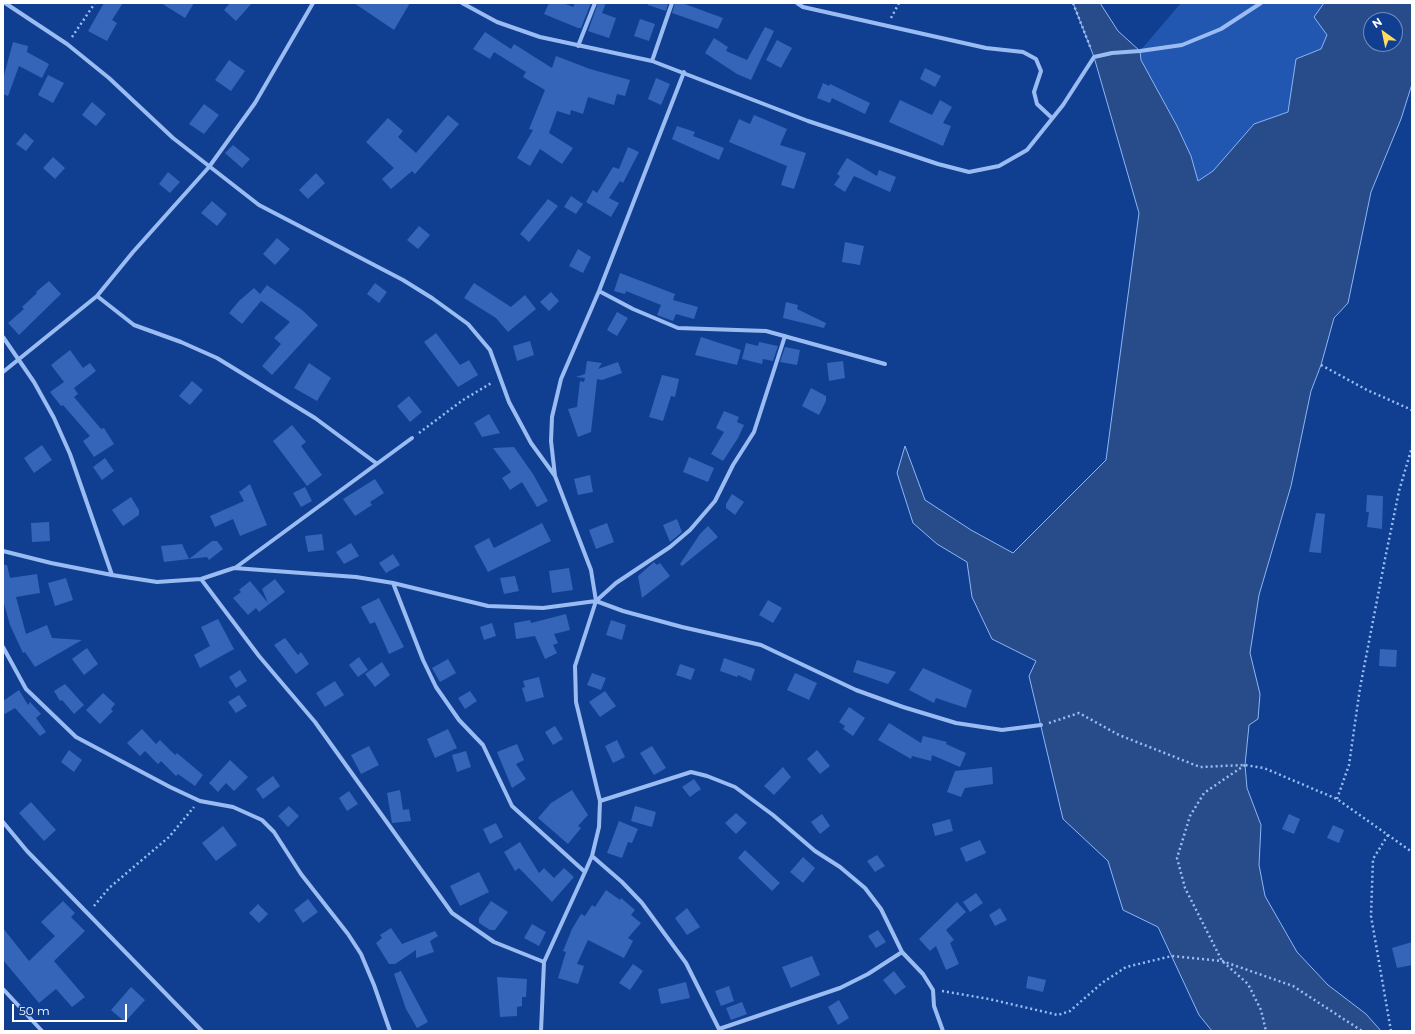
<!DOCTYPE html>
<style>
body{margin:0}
#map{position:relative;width:1415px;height:1034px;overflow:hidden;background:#103f91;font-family:Montserrat,sans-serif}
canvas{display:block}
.frame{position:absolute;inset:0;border:4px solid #fff;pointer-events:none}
.north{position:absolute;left:1363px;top:12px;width:40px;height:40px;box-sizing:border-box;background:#103f91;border:1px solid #708cbd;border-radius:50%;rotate:327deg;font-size:11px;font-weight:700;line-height:16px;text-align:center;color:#fff}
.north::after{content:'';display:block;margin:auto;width:14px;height:18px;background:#ffdc5d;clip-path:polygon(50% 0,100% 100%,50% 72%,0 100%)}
.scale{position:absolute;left:12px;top:1004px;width:115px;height:18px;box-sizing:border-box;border:2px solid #fff;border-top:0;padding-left:5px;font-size:12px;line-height:14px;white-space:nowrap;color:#fff;-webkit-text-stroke:3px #103f91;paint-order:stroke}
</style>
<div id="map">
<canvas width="1415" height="1034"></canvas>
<div class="frame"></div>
<div class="north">N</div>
<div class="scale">50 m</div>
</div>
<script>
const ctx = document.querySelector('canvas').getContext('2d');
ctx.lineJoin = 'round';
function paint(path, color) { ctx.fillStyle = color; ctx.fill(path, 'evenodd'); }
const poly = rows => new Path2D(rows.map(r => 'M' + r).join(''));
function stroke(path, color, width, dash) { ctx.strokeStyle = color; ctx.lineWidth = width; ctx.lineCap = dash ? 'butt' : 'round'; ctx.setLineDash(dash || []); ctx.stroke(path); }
const green = poly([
 [1181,3,1324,3,1314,17,1327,35,1321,49,1296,59,1288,112,1254,124,1213,171,1198,181,1191,156,1177,126,1141,60,1140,51]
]);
const water = poly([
 [1073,3,1100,3,1118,31,1140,51,1141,60,1177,126,1191,156,1198,181,1213,171,1254,124,1288,112,1296,59,1321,49,1327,35,1314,17,1324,3,1412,3,1412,84,1401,119,1371,192,1348,303,1334,318,1321,365,1311,391,1291,486,1259,595,1250,653,1260,694,1258,719,1249,725,1245,765,1247,788,1261,825,1259,865,1265,896,1297,952,1328,985,1366,1014,1381,1031,1212,1031,1199,1015,1158,927,1123,910,1108,861,1063,819,1029,676,1036,661,992,639,972,597,967,562,937,544,913,523,897,473,905,446,925,500,971,530,1013,553,1106,460,1139,213,1094,57,1073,3],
 [1371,20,1395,20,1395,44,1371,44,1371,20]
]);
const building = poly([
 [104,3,123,3,112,20,117,23,107,41,88,31],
 [161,3,194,3,185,18],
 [230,3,252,3,236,21,224,10],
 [354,3,410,3,394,30],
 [549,3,563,3,573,7,575,3,591,3,581,28,578,28,544,14],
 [598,3,606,3,602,13,616,18,609,38,588,31],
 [648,3,668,3,666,11,648,5],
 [675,3,682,3,723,18,718,29,672,13],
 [640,19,655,24,649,41,634,36],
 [765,27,774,31,751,80,737,74,705,53,714,38,728,47,726,51,747,60],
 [485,32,511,49,514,44,552,68,556,56,590,69,630,80,625,96,617,94,614,105,588,97,583,114,571,110,570,115,557,111,549,133,573,148,562,164,540,149,530,166,517,158,533,130,529,129,545,90,523,77,526,72,494,52,490,59,473,49],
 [777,40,792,48,781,68,766,60],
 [13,42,28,46,27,52,49,64,42,78,19,66,8,96,3,94,3,79],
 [229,60,245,71,231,91,215,80],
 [925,68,941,76,935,87,920,79],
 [48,75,64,83,53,103,38,95],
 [656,78,670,84,661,105,648,99],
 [823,83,829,86,830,84,870,103,865,114,832,98,830,103,817,98],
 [900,100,932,115,940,100,952,107,943,123,951,126,943,146,889,122],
 [92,102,106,114,96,126,82,115],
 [204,104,219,115,204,134,189,124],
 [448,115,459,124,415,174,412,171,391,189,382,179,394,168,366,142,388,118,403,131,398,137,416,153],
 [754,115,787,129,780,145,806,153,794,189,781,185,787,166,729,142,739,119,750,124],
 [677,126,695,132,693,136,724,148,719,160,674,140,672,139],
 [25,133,34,141,26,151,16,144],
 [233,145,250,159,242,168,225,153],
 [628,147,639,152,623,183,620,181,609,198,619,203,611,217,586,202,593,190,597,193,613,167,619,169],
 [53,157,65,168,55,179,43,168],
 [847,158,877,176,879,170,896,177,890,192,854,176,845,192,834,185,840,176,837,174],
 [168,172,180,182,170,193,159,184],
 [316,173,325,183,308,199,299,190],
 [571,196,583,204,576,214,564,207],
 [548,199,558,206,529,242,520,234],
 [212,201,227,214,217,226,201,213],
 [419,226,430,235,418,249,407,240],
 [277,238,290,249,275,265,263,254],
 [845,242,864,246,860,265,842,262],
 [578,249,591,257,583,273,569,266],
 [620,273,675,294,673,300,698,307,694,319,676,314,673,321,657,315,661,305,626,291,625,294,614,291],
 [49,281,61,294,19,335,8,323,24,309,22,307,37,293,36,292],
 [375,283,387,292,379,303,367,294],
 [474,283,511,307,525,295,536,309,508,332,496,318,464,298],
 [267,285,302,310,318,325,272,375,262,366,281,344,274,338,290,322,261,301,242,324,229,313,239,301,254,288,260,294],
 [551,292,559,301,549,311,540,302],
 [786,302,798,305,797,309,826,323,824,328,783,318],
 [617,312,628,318,617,336,607,330],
 [436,333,460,365,469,360,478,375,458,387,424,342],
 [701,337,741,350,737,365,695,355],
 [530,341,534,355,517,361,513,346],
 [759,342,778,346,773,361,763,359,762,364,742,359,746,343,758,346],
 [785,347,800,350,797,365,780,362],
 [70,350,83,368,90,363,96,371,74,388,78,394,74,397,101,429,104,428,114,444,94,457,83,441,90,436,63,405,61,406,50,392,64,382,51,365],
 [587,361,602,363,598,369,618,362,622,373,602,380,597,379,591,432,578,437,568,409,577,407,580,381,584,382,585,378,576,377,585,374],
 [843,361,845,378,829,381,827,363],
 [309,363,331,378,317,401,294,388],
 [662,375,679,379,675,397,671,396,663,421,649,417],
 [192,381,203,390,190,405,179,396],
 [811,388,826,396,826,401,819,415,802,406],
 [409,396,422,412,410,422,397,406],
 [724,411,739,417,737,422,744,425,738,438,723,461,711,454,724,432,716,428],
 [489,414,500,433,482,437,474,423],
 [292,425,306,442,301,446,322,475,307,486,273,441],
 [42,445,52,460,34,473,24,458],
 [514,447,533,474,548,501,537,507,522,482,510,490,502,478,511,472,493,448],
 [689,457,714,468,708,482,683,472],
 [105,458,114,471,102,480,93,467],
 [590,475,593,492,578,495,574,479],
 [375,479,384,493,370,502,372,505,355,516,343,499],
 [250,484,267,525,240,536,233,519,215,527,210,516,244,501,239,492],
 [305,487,312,501,301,507,293,493],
 [732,494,744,502,735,515,726,508,726,504],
 [1367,495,1383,496,1382,529,1367,527,1369,512,1366,512],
 [131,497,139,510,139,515,123,526,112,510],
 [1316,513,1325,514,1321,553,1309,552],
 [677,519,682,532,670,542,663,525],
 [49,522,50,541,32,542,31,523],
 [542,523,551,541,488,572,474,546,489,538,494,548],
 [607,523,614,542,596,549,589,530],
 [708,526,718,537,682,566,680,564,700,534],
 [322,534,324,550,308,552,305,536],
 [212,541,217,541,223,549,209,560,207,557,189,559],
 [351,543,359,556,344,564,336,552],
 [182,544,189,559,164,562,161,546],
 [393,554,400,565,386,573,379,563],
 [654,562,657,565,660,563,670,576,642,598,638,576],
 [3,565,7,565,10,578,37,574,40,593,16,597,26,634,47,625,52,638,82,640,35,667,25,652,23,653,10,625,3,600],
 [569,568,573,590,552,593,549,571],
 [515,576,519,591,504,594,500,578],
 [66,578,73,600,55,606,48,583],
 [275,579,285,592,259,612,256,608,248,615,233,598,241,592,239,590,250,581,268,603,262,589],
 [379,598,404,647,389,654,375,622,370,624,361,607],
 [768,600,782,608,773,623,759,615],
 [566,614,570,630,554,634,558,643,553,645,557,653,545,659,535,636,516,639,514,623,530,620,531,623],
 [218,619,234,649,200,668,194,655,210,646,201,627],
 [611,620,626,625,622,640,606,635],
 [492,623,496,636,484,640,480,627],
 [285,638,298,655,301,652,309,664,296,674,274,645],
 [87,648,98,664,84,675,72,659],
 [1380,649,1397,650,1396,667,1379,666],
 [359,657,368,670,358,677,349,665],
 [724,658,755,669,751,681,738,675,737,677,720,671],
 [448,659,456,673,440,682,432,668],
 [857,660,896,672,888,684,853,672],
 [382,662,390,675,375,687,365,674],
 [680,664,695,669,691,680,676,675],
 [923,668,972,690,966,708,936,698,934,703,909,690],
 [240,670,247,681,236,688,229,677],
 [592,673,606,678,601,690,587,685],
 [795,673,817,683,809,700,787,690],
 [539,677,544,697,526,702,522,688,525,687,523,681],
 [335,681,344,695,325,707,316,693],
 [65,684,84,705,74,714,62,700,60,701,54,691],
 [19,690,28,705,30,702,41,714,36,718,46,732,40,736,15,708,3,715,3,701],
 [470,691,477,701,465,709,458,698],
 [605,691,616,706,600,717,589,702],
 [103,693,115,704,111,709,113,711,100,724,86,710],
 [239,695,247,706,236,713,228,702],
 [849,707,865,718,853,736,843,729,845,726,839,722],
 [889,723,921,743,923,736,947,742,946,744,966,753,960,767,932,755,931,761,912,756,911,759,897,751,878,740],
 [555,726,563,739,553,745,545,732],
 [142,729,156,744,160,740,175,755,177,753,203,775,195,786,178,774,176,776,161,761,158,764,145,751,140,756,127,743],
 [448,729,457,748,435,758,427,739],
 [617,740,625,757,613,763,605,746],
 [517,744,524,760,516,764,526,779,512,788,497,752],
 [369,746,379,765,361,774,351,755],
 [652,746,666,768,654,775,640,753],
 [69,750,82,760,74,772,61,762],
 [817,750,830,766,820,774,807,759],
 [466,751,471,767,457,772,452,755],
 [230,760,248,777,234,791,226,783,218,792,209,783],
 [783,767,791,777,774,795,764,786],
 [992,767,993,784,965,788,961,797,947,792,955,771],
 [273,776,280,786,263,799,256,789],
 [694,779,701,789,690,797,682,787],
 [400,790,403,810,409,809,411,821,392,823,387,793],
 [572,790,588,815,578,826,581,828,568,844,538,818,551,803],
 [349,791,358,804,347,811,339,798],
 [31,802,56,830,44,841,19,813],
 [289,806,299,816,288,827,278,816],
 [635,806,656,812,652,827,631,821],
 [736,813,747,823,736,834,725,823],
 [822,814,830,826,820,834,811,822],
 [1289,814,1300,819,1294,834,1282,829],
 [950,819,953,831,935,836,932,824],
 [619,821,638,829,632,843,628,842,622,858,607,853],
 [496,823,503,837,490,844,483,829],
 [1333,825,1344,830,1339,843,1327,838],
 [223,826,237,845,216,861,202,843],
 [980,840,986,853,966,862,960,848],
 [520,842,539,873,544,868,554,878,564,868,574,877,552,902,519,868,515,871,504,852],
 [745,850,780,883,772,891,738,858],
 [877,855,885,866,875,872,867,861],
 [803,857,815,868,803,883,790,872],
 [479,872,489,892,460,906,450,886],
 [606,890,620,900,621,898,635,910,631,915,641,923,628,938,633,941,624,958,588,940,577,964,584,966,578,984,558,978,566,952,563,951,572,929,581,914,585,916,592,905,595,907],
 [976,893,983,903,970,912,963,902],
 [308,899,318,912,303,923,294,910],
 [63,901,75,913,71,917,85,931,54,961,85,997,72,1007,56,989,39,1003,3,960,3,928,29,961,55,936,41,922],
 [491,901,508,912,495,930,490,930,479,923,479,918],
 [957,902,966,912,946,930,954,940,950,943,959,964,946,970,936,946,930,951,919,939],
 [258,904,268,914,259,923,249,913],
 [687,908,700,927,687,935,675,918],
 [1000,908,1007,920,995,926,989,915],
 [532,924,546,932,539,946,524,938],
 [391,928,402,944,435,931,438,936,430,941,434,952,416,958,416,950,395,964,389,964,376,943,382,938,380,935],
 [878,930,886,942,876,948,868,936],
 [1412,942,1412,965,1397,968,1392,948],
 [812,956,820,975,791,988,782,967],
 [633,964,643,971,630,990,619,983],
 [401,971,428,1022,417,1028,406,1009,394,974],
 [894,971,906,987,895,995,883,980],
 [1028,976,1046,980,1043,992,1026,988],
 [497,977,527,979,526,997,522,997,522,1006,517,1007,517,1016,500,1017],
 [686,982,690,998,661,1004,658,989],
 [729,986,734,1001,721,1006,715,991],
 [131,987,145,1000,125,1022,111,1010],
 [839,1000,849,1018,838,1025,828,1007],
 [742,1002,747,1014,731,1020,726,1008]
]);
const path = poly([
 [1073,3,1091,49],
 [891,18,899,3],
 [72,37,95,3],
 [1321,365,1367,390,1412,410],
 [419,433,463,400,493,382],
 [1049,723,1079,713,1119,735,1200,767,1245,765,1264,768,1337,799,1412,852],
 [1245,765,1204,793,1190,816,1177,858,1185,888,1222,961,1248,984,1261,1010,1266,1031],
 [1337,799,1349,765,1360,688,1385,559,1399,491,1412,447],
 [1388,835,1373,859,1371,916,1391,1031],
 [94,906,109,888,169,837,194,807],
 [942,991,989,999,1058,1015,1070,1011,1102,983,1126,967,1172,956,1222,961,1293,986,1362,1031]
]);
const minor = poly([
 [5,3,67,44,109,78,173,138,259,205,403,280,432,298,468,324,490,350,509,402,531,443,555,476,551,441,552,417,561,379,599,291,684,72],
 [462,3,497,22,540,37,652,61,808,121,938,164,969,172,999,166,1027,150,1063,105,1094,57,1112,53,1140,51,1182,45,1221,29,1261,3],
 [797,3,803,7,986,48,1023,52,1036,59,1041,71,1034,92,1037,104,1052,118],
 [578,46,595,3],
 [652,61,672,3],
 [599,291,633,309,678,328,766,331,885,364],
 [97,296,134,325,181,342,217,358,315,418,376,463],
 [3,337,34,382,54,418,70,454,112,575,157,582,201,579,234,568,356,577,393,583,488,606,543,608,596,601,623,611,682,627,761,645,856,690,903,707,956,723,1002,730,1041,725],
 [3,372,97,296,133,252,209,167,255,103,313,3],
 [555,476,591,570,596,601,575,666,576,702,600,801,599,827,592,856,585,872],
 [3,551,51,563,112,575],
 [235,568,412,438],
 [201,579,259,656,315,722,452,913,494,942,544,962,541,1031],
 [393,583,423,660,436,687,459,720,483,745,512,806,585,872,544,962],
 [596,601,616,583,670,547,690,530,715,501,733,465,754,432,785,336],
 [3,647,26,689,76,737,170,787,200,801,233,807,262,820,274,832,301,874,348,934,361,954,374,985,390,1031],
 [600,801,691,772,707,776,735,787,773,815,815,851,840,867,865,888,881,909,902,952,923,974,933,990,934,1006,943,1031],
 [3,822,27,851,202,1031],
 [592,856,622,882,642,903,686,963,720,1031],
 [3,989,42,1031],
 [719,1029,840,988,868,974,902,952]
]);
paint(green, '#2157b1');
paint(water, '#284b89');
stroke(water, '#8cb6f7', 1);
paint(building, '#3465b9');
stroke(path, '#9bbcf3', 2.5, [2, 3]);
stroke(minor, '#9bbcf3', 4);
</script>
